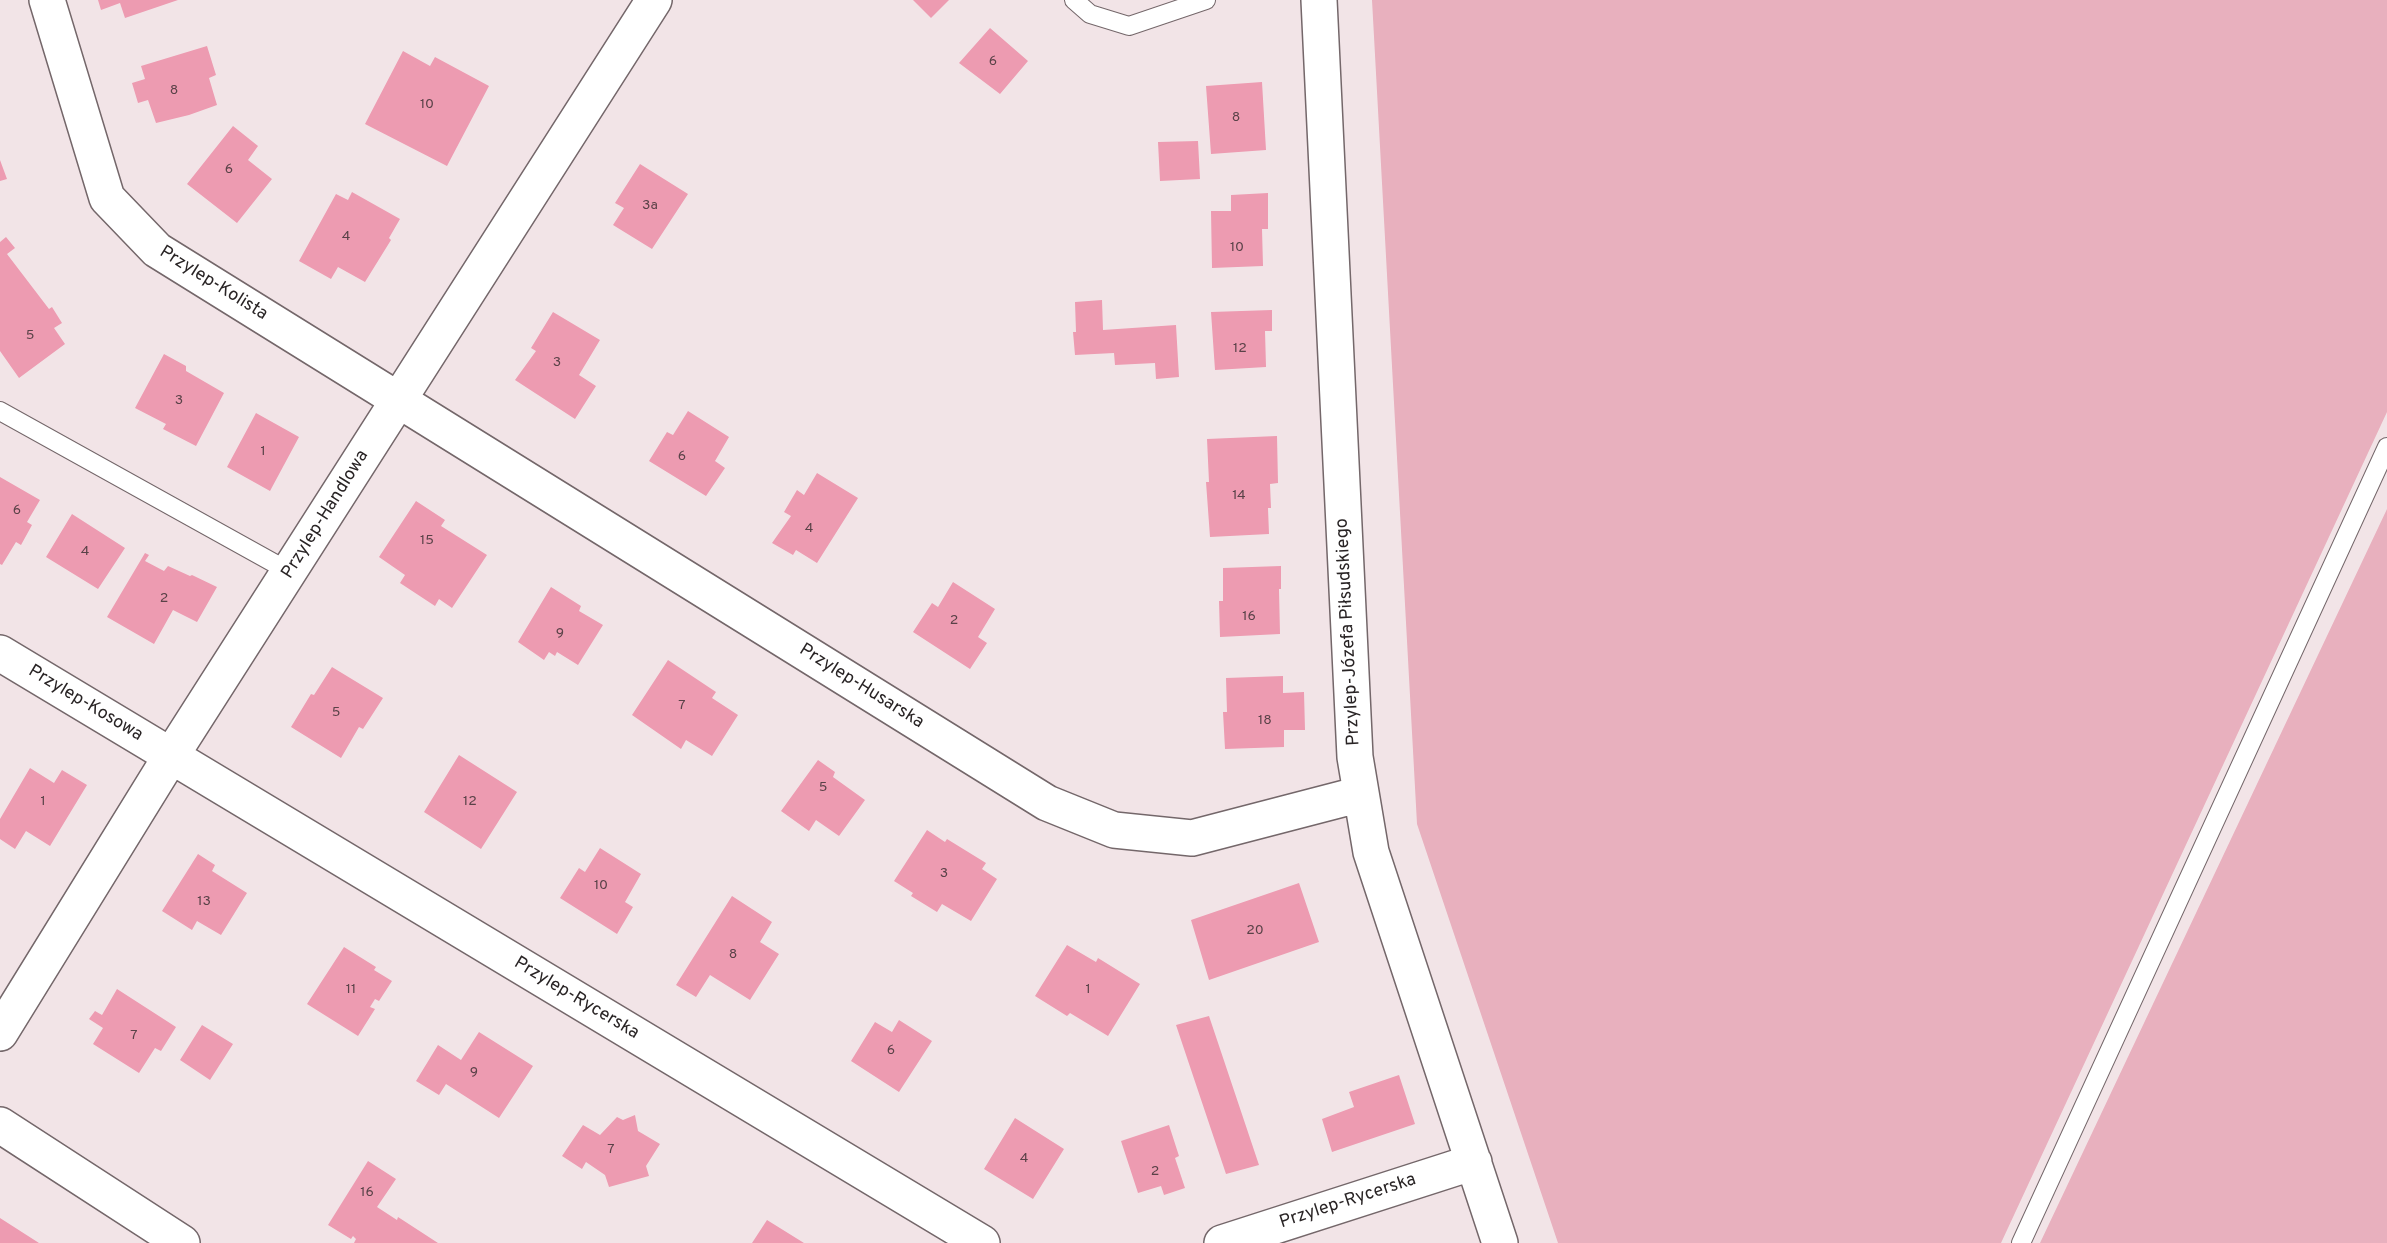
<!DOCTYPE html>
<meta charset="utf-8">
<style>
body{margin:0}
canvas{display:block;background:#f2e4e7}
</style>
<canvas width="2387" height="1243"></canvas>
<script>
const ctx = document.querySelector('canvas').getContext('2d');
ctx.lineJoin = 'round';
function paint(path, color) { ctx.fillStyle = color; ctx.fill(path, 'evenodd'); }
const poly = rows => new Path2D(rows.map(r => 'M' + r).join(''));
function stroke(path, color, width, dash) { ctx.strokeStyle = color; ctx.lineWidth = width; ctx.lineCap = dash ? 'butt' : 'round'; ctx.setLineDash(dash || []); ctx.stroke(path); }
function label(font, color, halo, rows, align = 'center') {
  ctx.font = font + ' Overpass,sans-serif'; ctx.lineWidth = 7; ctx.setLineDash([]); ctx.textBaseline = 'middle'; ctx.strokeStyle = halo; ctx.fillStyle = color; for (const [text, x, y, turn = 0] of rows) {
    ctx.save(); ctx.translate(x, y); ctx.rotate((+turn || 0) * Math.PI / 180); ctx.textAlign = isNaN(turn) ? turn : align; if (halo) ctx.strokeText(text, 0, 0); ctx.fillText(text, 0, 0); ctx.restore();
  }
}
const green = poly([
 [1372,0,2387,0,2387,412,2001,1243,1558,1243,1417,824],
 [2387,509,2387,1243,2040,1243]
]);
const building = poly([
 [98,0,178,0,125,18,120,3,101,10],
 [913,0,949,0,931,18],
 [990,28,1028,61,1000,94,959,63],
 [207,46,216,75,209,78,217,105,189,115,156,123,148,100,138,103,132,83,145,79,141,66],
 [403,51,430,66,435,57,489,86,447,166,365,124],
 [1262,82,1266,150,1211,154,1206,86],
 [233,126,258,146,248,160,272,179,237,223,187,184],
 [1198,141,1200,179,1160,181,1158,142],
 [0,160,7,179,0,181],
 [640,164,688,194,652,249,613,225,624,208,615,203],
 [352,192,400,219,389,238,391,240,365,282,338,267,331,279,299,261,336,194,348,200],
 [1268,193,1268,229,1262,229,1263,266,1212,268,1211,211,1231,211,1231,195],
 [6,237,15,248,7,254,49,309,52,307,62,323,54,328,65,344,19,378,0,351,0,242],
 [1102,300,1103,330,1176,325,1179,377,1156,379,1155,363,1115,365,1114,353,1075,355,1073,332,1076,332,1075,302],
 [1272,310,1272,331,1265,331,1266,367,1215,370,1211,312],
 [553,312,600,340,579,375,596,386,575,419,515,380,536,351,531,348],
 [164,354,186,366,186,371,224,393,196,446,163,429,166,424,135,408],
 [688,411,729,437,715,461,725,468,706,496,649,461,667,432,673,435],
 [256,413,299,437,270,491,227,467],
 [1277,436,1278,483,1270,484,1271,508,1268,508,1269,534,1210,537,1206,482,1209,482,1207,439],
 [817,473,858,498,817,563,796,550,793,555,772,543,791,516,784,512,797,490,804,495],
 [0,477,40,500,27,522,32,525,21,545,16,542,2,565,0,564],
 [416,501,445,520,441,526,487,555,452,608,439,599,435,606,400,583,405,575,379,557],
 [72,514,125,548,98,589,46,557],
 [145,553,149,555,145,561,164,571,168,566,190,576,192,575,217,587,197,622,173,610,154,644,107,617],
 [1281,566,1281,589,1279,589,1280,634,1220,637,1219,601,1223,601,1223,568],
 [953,582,995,609,978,637,987,643,970,669,913,632,932,603,938,607],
 [551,587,581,606,579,611,603,625,578,665,557,652,555,656,549,652,544,660,518,642],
 [668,660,716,692,712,698,738,715,712,756,686,740,681,749,632,715],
 [332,667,383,698,363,729,359,727,341,758,291,727,311,694,314,695],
 [1283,676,1283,693,1304,692,1305,730,1284,730,1284,747,1225,749,1223,712,1227,712,1226,678],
 [459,755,517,792,481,849,424,812],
 [818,760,835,772,833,777,865,800,839,836,816,820,809,831,781,811],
 [30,768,54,783,62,770,87,785,50,846,26,831,15,849,0,839,0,819],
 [927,830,945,842,947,839,986,863,982,869,997,879,971,921,942,904,937,912,911,896,913,893,894,881],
 [600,848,641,874,625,902,633,907,617,934,560,898,579,868,585,872],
 [198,854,215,865,212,871,247,893,221,935,197,921,192,930,162,911],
 [1299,883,1319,942,1209,980,1191,920],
 [732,896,772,922,760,942,779,954,750,1000,710,975,696,997,676,985],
 [1067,945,1096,962,1098,958,1140,984,1108,1036,1070,1013,1067,1016,1035,996],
 [344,947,376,967,374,970,392,981,379,1001,375,999,370,1007,375,1009,358,1036,307,1004],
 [117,989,176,1027,161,1051,155,1048,139,1073,93,1044,103,1028,89,1019,95,1011,102,1015],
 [1209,1016,1259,1165,1226,1174,1176,1025],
 [899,1020,932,1041,899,1092,851,1061,875,1022,892,1032],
 [202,1025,233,1044,210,1080,180,1060],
 [479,1032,533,1066,499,1118,446,1084,439,1095,416,1081,438,1045,461,1060],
 [1399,1075,1415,1124,1332,1152,1322,1119,1354,1107,1349,1092],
 [635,1115,638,1131,660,1144,646,1166,649,1176,609,1187,605,1175,586,1162,582,1169,562,1156,583,1125,600,1135,617,1117,623,1120],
 [1015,1118,1064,1149,1033,1199,984,1169],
 [1169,1125,1179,1156,1175,1158,1185,1188,1164,1195,1161,1186,1138,1193,1121,1141],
 [368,1161,396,1179,377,1207,397,1220,398,1217,438,1243,354,1243,356,1239,353,1236,351,1239,328,1225],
 [0,1218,39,1243,0,1243],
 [767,1220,804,1243,752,1243]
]);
const lane = poly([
 [1074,0,1090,14,1129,26,1206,0],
 [0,411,290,572],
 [2021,1243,2387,447]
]);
const street = poly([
 [47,0,107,198,157,250,1047,803,1114,830,1192,838,1361,794],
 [1319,0,1355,757,1371,852,1500,1243],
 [0,653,982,1243],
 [0,1033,171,756,654,0],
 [0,1125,182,1243],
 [1222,1243,1474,1162]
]);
const numberNames = [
 ["6",993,62],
 ["8",174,91],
 ["10",427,105],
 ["8",1236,118],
 ["6",229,170],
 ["3a",650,206],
 ["4",346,237],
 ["10",1237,248],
 ["5",30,336],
 ["12",1240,349],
 ["3",557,363],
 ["3",179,401],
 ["1",263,452],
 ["6",682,457],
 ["14",1239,496],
 ["6",17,511],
 ["4",809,529],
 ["15",427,541],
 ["4",85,552],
 ["2",164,599],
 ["16",1249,617],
 ["2",954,621],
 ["9",560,634],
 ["7",682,706],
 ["5",336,713],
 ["18",1265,721],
 ["5",823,788],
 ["1",43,802],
 ["12",470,802],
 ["3",944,874],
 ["10",601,886],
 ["13",204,902],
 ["20",1255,931],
 ["8",733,955],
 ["11",351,990],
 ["1",1088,990],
 ["7",134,1036],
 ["6",891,1051],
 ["9",474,1073],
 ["7",611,1150],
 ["4",1024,1159],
 ["2",1155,1172],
 ["16",367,1193]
];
const streetNames = [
 ["Przylep-Kolista",213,284,32],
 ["Przylep-Handlowa",326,515,-58],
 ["Przylep-Józefa Piłsudskiego",1349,632,-93],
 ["Przylep-Husarska",861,687,32],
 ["Przylep-Kosowa",85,704,31],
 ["Przylep-Rycerska",576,999,31],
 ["Przylep-Rycerska",1348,1202,-18]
];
paint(green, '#e8b0be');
paint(building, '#ed9bb1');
stroke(lane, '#74676a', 20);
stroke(street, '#74676a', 38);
stroke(lane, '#fff', 18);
stroke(street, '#fff', 35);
label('14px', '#5a4248', null, numberNames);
label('18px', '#292425', '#fff', streetNames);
</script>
